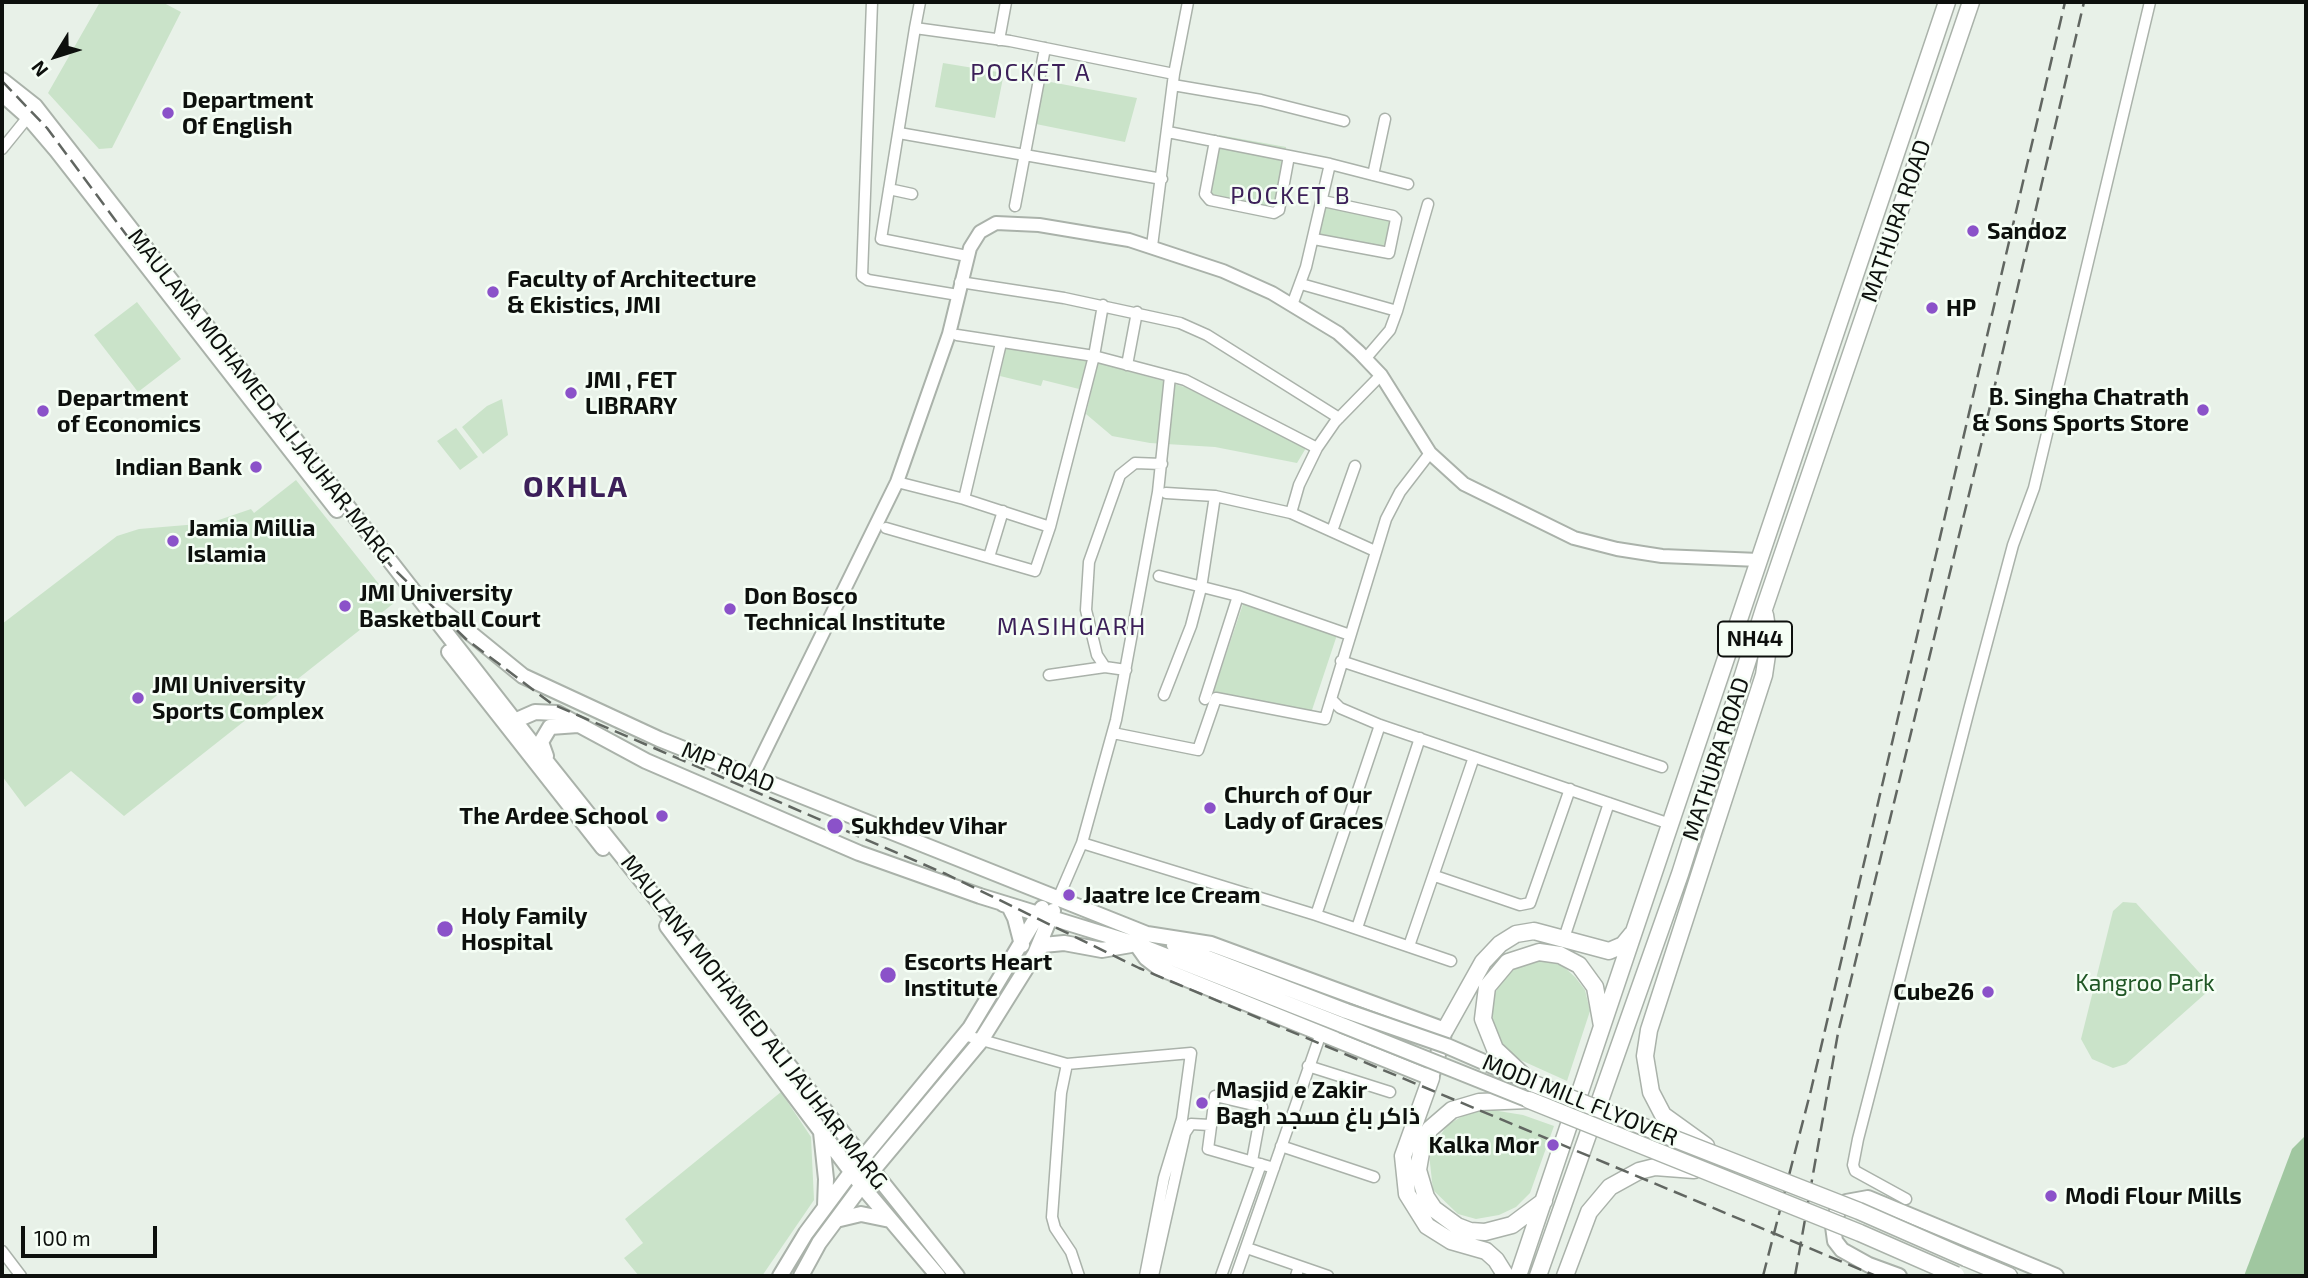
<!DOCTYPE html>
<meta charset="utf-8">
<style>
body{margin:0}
#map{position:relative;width:2308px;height:1278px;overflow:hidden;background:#e8f1e8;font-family:"Exo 2",sans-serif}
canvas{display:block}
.frame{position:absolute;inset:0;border:4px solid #0d100d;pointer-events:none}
.north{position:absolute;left:21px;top:21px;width:70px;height:70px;-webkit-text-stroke:5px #f5fef5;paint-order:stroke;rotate:232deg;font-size:19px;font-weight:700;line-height:28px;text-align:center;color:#0d100d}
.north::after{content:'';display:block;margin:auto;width:24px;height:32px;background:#0d100d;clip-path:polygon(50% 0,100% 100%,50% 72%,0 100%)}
.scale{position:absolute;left:21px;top:1226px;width:136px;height:32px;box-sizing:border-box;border:4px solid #0d100d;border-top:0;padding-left:9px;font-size:21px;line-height:24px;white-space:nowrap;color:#0d100d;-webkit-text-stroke:5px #f5fef5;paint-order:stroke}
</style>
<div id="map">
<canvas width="2308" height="1278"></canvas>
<div class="frame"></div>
<div class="north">N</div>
<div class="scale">100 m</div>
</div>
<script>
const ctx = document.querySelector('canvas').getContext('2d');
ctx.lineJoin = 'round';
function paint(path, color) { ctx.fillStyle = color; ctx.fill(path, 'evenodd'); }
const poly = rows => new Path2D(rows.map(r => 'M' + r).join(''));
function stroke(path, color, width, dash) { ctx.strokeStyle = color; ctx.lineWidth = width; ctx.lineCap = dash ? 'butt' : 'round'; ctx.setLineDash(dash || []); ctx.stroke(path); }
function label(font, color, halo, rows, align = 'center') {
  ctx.font = font + ' "Exo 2",Cairo,sans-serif'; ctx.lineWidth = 5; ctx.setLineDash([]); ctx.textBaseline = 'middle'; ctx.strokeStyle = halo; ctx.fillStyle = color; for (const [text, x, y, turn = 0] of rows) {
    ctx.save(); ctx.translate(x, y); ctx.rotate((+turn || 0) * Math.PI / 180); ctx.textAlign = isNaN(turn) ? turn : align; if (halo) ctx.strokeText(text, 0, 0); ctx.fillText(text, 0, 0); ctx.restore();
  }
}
const green = poly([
 [100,2,162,2,181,12,112,148,99,149,48,93],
 [943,63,1004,73,995,118,935,107],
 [1045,81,1137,98,1125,142,1036,124],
 [1219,135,1286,147,1275,209,1207,196],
 [1322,202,1392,218,1387,252,1312,237],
 [137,302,181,359,138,392,94,335],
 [1006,348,1087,360,1079,389,1043,380,1041,386,1000,376],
 [1098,363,1185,387,1306,448,1297,463,1215,447,1150,443,1112,436,1086,414],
 [502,399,508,435,483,454,462,427,487,406],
 [456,428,478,457,460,470,437,441],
 [296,480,394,603,124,816,71,771,25,807,2,776,2,624,117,536,139,529,210,523,251,509,254,513],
 [1244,601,1337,635,1310,716,1211,699],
 [2123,902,2136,903,2207,981,2206,993,2126,1064,2113,1068,2092,1059,2081,1039,2113,911],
 [1545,960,1563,966,1575,977,1585,990,1590,1011,1567,1081,1516,1058,1498,1039,1493,1024,1492,1000,1501,981,1516,967],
 [781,1092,811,1137,814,1200,762,1276,639,1276,624,1258,643,1243,625,1219],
 [1486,1109,1523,1115,1554,1126,1530,1193,1516,1207,1499,1215,1476,1219,1458,1214,1433,1190,1429,1154,1447,1125,1468,1113]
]);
const forest = poly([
 [2306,1135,2306,1276,2244,1276,2292,1149]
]);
const minor = poly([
 [872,2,862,276,868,280,958,295],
 [920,2,915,28,1010,41,1174,74],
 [915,28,881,239,967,256],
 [999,40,1006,2],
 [1173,85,1261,100,1344,121],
 [1168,132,1330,164,1408,184],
 [899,133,1162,179],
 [1215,141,1205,194,1210,200,1274,213,1279,210,1289,156],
 [2,149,28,117],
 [1373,175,1385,119],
 [889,189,912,194],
 [1015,206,1045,48],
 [1314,239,1389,253,1396,219,1393,216,1323,201],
 [1152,246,1174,74,1188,2],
 [960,282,1064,298,1180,323,1207,335,1339,418],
 [1301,284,1397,311,1428,204],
 [1292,305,1306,267,1330,164],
 [957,335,1094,356,1185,380,1317,448],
 [1366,358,1390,330,1397,311],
 [1127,365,1137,312],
 [1430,453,1400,492,1386,519,1331,699,1340,708,1380,725,1670,824],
 [897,482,964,499,1050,527],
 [1166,493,1215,496,1291,513,1375,551],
 [964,499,1001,343],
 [1291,513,1299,485,1317,448,1335,422,1381,375],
 [886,528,1035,571,1050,527,1094,356,1103,305],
 [1332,531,1355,466],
 [989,557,1003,511],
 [1159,576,1238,596,1350,635],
 [1341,661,1662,767],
 [1126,670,1105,667,1097,655,1086,610,1089,562,1120,475,1135,463,1162,464],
 [1049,675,1105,667],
 [1164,695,1191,626,1201,588,1215,496],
 [1205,699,1238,596],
 [1113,733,1198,750,1216,698,1325,719,1331,699],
 [1082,843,1316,915,1451,961],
 [1435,876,1520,905,1530,903,1570,789],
 [1057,901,1082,843,1116,720,1158,492,1170,376],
 [1316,915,1380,725],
 [1357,928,1420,738],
 [1564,938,1609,803],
 [1409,946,1474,757],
 [964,1035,1067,1064,1191,1053,1182,1119,1164,1178,1145,1276],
 [1067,1064,1061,1093,1052,1217,1055,1228,1071,1252,1079,1276],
 [1308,1066,1390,1092],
 [1281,1146,1374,1177],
 [1252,1161,1262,1107,1215,1096,1208,1149,1274,1168],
 [1906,1199,1855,1171,1853,1165,1858,1139,1970,706,2013,545,2034,488,2150,2],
 [1247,1248,1328,1276],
 [2,1251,21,1276],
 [1153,1276,1185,1133,1191,1124,1210,1125],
 [1221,1276,1261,1164],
 [1236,1276,1321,1033],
 [1296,1276,1299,1266]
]);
const tertiary = poly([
 [752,777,897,482,949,334,970,248,980,232,996,223,1039,225,1129,240,1223,271,1272,293,1338,333,1359,352,1381,375,1430,453,1464,484,1574,538,1617,549,1662,556,1759,560]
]);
const secondary = poly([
 [2,80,35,106,550,766,957,1276],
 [2,94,28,117,57,151,337,510],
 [423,601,437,606,523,676,659,739,1147,934,1211,944,1445,1030,1431,1078,1159,968,1146,958,1136,944],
 [449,652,603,848],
 [510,723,535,712,557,713,646,761,859,853,980,896,1136,944,1342,1025],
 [546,756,541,742,550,727,578,725],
 [1003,904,1009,906,1015,918,1022,945],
 [667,926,862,1186,938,1276],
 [1174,945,1346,1011],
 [1037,952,1043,945,1064,943,1102,950,1131,945],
 [821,1132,826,1179,825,1206],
 [836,1220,861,1214,890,1220],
 [780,1276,806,1233,852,1171,970,1028,1042,908],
 [801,1276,819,1243,874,1169,980,1042,1035,954,1053,911],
 [1899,1276,1869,1265,1842,1250,1835,1241,1832,1219,1846,1202,1868,1198,2056,1276]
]);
const primary = poly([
 [1966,1258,2009,1276]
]);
const trunk = poly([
 [1445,1030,1483,962,1500,944,1516,934,1534,931,1609,951,1623,945,1632,934],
 [1431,1078,1403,1156,1407,1194,1427,1226,1451,1241,1486,1251,1496,1260,1506,1276],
 [1528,1080,1495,1049,1483,1019,1487,987,1508,962,1539,952,1560,955,1579,965,1595,987,1602,1026],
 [1529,1100,1479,1102,1452,1110,1430,1129,1423,1141,1418,1170,1426,1197,1434,1209,1457,1226,1470,1231,1485,1232,1512,1225,1544,1201],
 [1706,1146,1663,1115,1651,1092,1645,1056,1649,1030,1764,675,1769,641,1765,615],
 [1518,1276,1947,2],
 [1538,1276,1680,874,1764,609,1971,2],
 [1565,1276,1589,1212,1610,1187,1639,1171,1655,1167,1694,1170]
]);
const rail = poly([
 [2,81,47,128,136,248,392,567,466,639,552,704,946,874,1139,968,1876,1276],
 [1763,1276,1811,1090,2065,2],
 [1795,1276,1838,1033,1981,445,2084,2]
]);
const secondaryBridge = poly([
 [1346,1011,1447,1046,1532,1083],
 [1342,1025,1529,1100]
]);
const primaryBridge = poly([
 [1532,1083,1859,1211,1966,1258],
 [1529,1100,1860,1233,1956,1275]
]);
const markers = [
 [168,113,7,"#8b52c9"],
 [1973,231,7,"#8b52c9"],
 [493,292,7,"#8b52c9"],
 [1932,308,7,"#8b52c9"],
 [571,393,7,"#8b52c9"],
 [2203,410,7,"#8b52c9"],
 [43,411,7,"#8b52c9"],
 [256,467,7,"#8b52c9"],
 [173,541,7,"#8b52c9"],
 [345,606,7,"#8b52c9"],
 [730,609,7,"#8b52c9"],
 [138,698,7,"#8b52c9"],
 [1210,808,7,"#8b52c9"],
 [662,816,7,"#8b52c9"],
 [835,826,9,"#8b52c9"],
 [1069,895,7,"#8b52c9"],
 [445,929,9,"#8b52c9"],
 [888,975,9,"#8b52c9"],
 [1988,992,7,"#8b52c9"],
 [1202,1103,7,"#8b52c9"],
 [1553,1145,7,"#8b52c9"],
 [2051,1196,7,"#8b52c9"]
];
const shields = [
 [1755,639,74]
];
const shieldNames = [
 ["NH44",1755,639]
];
const poiNames = [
 ["Department",182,100],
 ["Of English",182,126],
 ["Sandoz",1987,231],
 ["Faculty of Architecture",507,279],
 ["& Ekistics, JMI",507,305],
 ["HP",1946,308],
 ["JMI , FET",585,380],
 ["LIBRARY",585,406],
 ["B. Singha Chatrath",2189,397,"right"],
 ["& Sons Sports Store",2189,423,"right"],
 ["Department",57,398],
 ["of Economics",57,424],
 ["Indian Bank",242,467,"right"],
 ["Jamia Millia",187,528],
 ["Islamia",187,554],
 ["JMI University",359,593],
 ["Basketball Court",359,619],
 ["Don Bosco",744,596],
 ["Technical Institute",744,622],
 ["JMI University",152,685],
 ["Sports Complex",152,711],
 ["Church of Our",1224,795],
 ["Lady of Graces",1224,821],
 ["The Ardee School",648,816,"right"],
 ["Sukhdev Vihar",851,826],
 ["Jaatre Ice Cream",1083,895],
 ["Holy Family",461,916],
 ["Hospital",461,942],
 ["Escorts Heart",904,962],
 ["Institute",904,988],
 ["Cube26",1974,992,"right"],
 ["Masjid e Zakir",1216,1090],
 ["Bagh ذاکر باغ مسجد",1216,1116],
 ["Kalka Mor",1539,1145,"right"],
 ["Modi Flour Mills",2065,1196]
];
const streetNames = [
 ["MATHURA ROAD",1896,221,-71],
 ["MAULANA MOHAMED ALI JAUHAR MARG",261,396,52],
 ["MATHURA ROAD",1716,759,-72],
 ["MP ROAD",728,767,22],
 ["MAULANA MOHAMED ALI JAUHAR MARG",754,1022,52],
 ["MODI MILL FLYOVER",1580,1100,22]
];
const parkNames = [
 ["Kangroo Park",2145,983]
];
const neighbourhoodNames = [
 ["POCKET A",1031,73],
 ["POCKET B",1291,196],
 ["MASIHGARH",1072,627]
];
const districtNames = [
 ["OKHLA",576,487]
];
paint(green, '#cae3c9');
paint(forest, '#a0c7a0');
stroke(minor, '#aab2aa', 13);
stroke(tertiary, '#aab2aa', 16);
stroke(secondary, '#aab2aa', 18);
stroke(primary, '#aab2aa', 19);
stroke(trunk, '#aab2aa', 19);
stroke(minor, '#fff', 10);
stroke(tertiary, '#fff', 12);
stroke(secondary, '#fff', 14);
stroke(primary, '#fff', 16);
stroke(trunk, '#fff', 16);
stroke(rail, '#616661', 2.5, [14, 7]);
stroke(secondaryBridge, '#aab2aa', 18, []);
stroke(primaryBridge, '#aab2aa', 19, []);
stroke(secondaryBridge, '#fff', 14);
stroke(primaryBridge, '#fff', 16);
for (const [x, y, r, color] of markers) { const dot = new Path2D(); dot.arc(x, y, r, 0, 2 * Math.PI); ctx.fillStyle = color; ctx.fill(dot); stroke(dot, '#f5fef5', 2.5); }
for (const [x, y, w] of shields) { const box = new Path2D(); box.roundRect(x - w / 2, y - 17.5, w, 35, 5); ctx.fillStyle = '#f5fef5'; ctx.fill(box); stroke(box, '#0d100d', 2); }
label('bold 21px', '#0d100d', null, shieldNames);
label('bold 23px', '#0d100d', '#f5fef5', poiNames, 'left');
label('23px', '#0d100d', '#f5fef5', streetNames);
label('23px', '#1f5624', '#f5fef5', parkNames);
ctx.letterSpacing = '2px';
label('24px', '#3c2059', '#f5fef5', neighbourhoodNames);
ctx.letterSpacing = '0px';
ctx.letterSpacing = '2px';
label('bold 30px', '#3c2059', '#f5fef5', districtNames);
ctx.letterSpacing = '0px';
</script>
